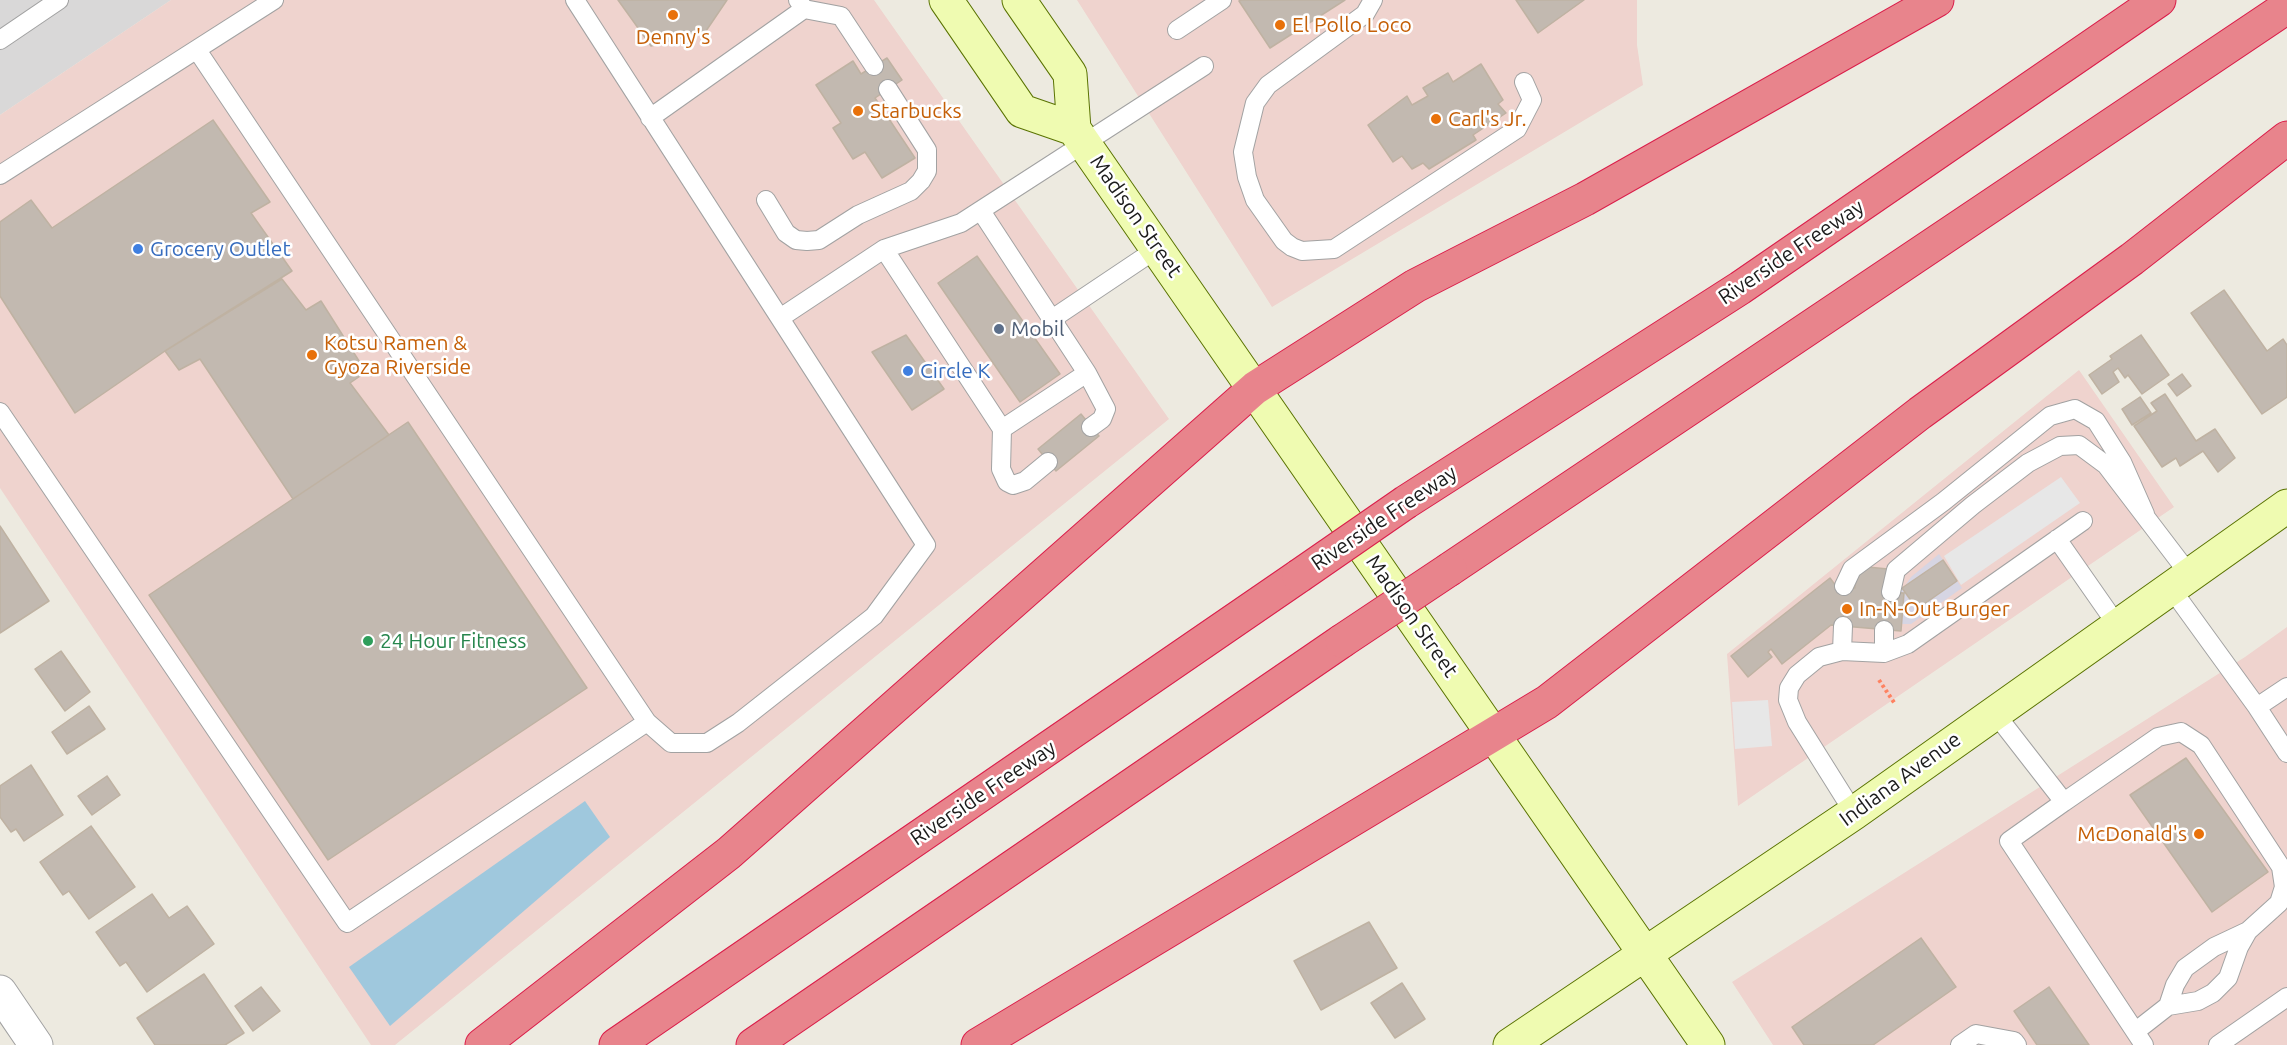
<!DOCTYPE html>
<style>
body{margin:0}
canvas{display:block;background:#edeae0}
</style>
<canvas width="2287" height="1045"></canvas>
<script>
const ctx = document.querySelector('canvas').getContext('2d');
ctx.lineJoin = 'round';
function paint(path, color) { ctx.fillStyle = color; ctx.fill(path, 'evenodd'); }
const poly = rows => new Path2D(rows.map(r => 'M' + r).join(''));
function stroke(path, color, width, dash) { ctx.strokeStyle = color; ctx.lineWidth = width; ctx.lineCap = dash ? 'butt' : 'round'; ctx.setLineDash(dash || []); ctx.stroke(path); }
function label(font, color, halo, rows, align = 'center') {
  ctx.font = font + ' Ubuntu,sans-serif'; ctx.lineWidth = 5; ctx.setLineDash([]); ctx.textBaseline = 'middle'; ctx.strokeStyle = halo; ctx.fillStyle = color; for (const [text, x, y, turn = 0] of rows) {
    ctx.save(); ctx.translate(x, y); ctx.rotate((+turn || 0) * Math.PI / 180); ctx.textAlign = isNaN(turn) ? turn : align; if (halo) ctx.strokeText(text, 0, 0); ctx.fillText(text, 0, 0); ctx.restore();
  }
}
const residential = poly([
 [0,0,171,0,0,115]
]);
const commercial = poly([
 [171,0,874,0,1169,419,395,1045,371,1045,0,488,0,115],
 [1077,0,1637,0,1637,45,1643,85,1272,307],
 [2079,370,2174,507,1738,806,1727,654],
 [2287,627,2287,1045,1773,1045,1732,982,2245,657]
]);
const parking = poly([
 [2061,477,2080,503,1961,585,1944,556],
 [1768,700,1772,746,1735,749,1732,702]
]);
const plaza = poly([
 [1939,554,1962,588,1911,624,1895,624,1898,589,1905,586,1911,577]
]);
const water = poly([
 [585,801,610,837,390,1026,349,967]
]);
const building = poly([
 [618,0,727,0,706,31,651,46,618,0],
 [1241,0,1345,0,1270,48,1239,1,1241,0],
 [1516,0,1584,0,1538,33,1516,0],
 [887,58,902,80,875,98,915,158,882,178,865,152,853,159,833,128,841,123,816,85,853,61,861,74,887,58],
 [1481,64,1503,100,1498,104,1506,113,1473,135,1476,140,1429,169,1423,163,1412,169,1402,156,1393,162,1368,125,1407,96,1412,105,1428,96,1423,88,1448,73,1453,82,1481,64],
 [213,120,270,202,251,213,292,271,165,351,75,413,0,296,0,222,31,200,52,228,213,120],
 [977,256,1060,374,1020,402,938,283,977,256],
 [282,279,306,310,321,301,366,372,350,383,389,435,293,499,200,359,179,370,165,351,282,279],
 [2224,290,2267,351,2283,339,2287,345,2287,397,2262,414,2191,313,2224,290],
 [906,335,944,389,912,410,872,352,906,335],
 [2141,335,2169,375,2142,394,2128,375,2125,378,2118,368,2113,372,2119,382,2102,394,2089,375,2112,359,2110,356,2141,335],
 [2182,374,2191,386,2177,396,2168,384,2182,374],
 [2165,394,2196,441,2215,429,2235,458,2218,472,2203,451,2180,466,2176,458,2162,467,2134,426,2157,411,2151,403,2165,394],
 [2140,397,2151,413,2132,425,2122,409,2140,397],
 [1081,414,1099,436,1056,471,1038,449,1081,414],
 [408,422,587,688,328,860,149,595,408,422],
 [0,526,49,601,0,633,0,526],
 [1943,560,1957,581,1917,609,1902,588,1943,560],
 [1857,566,1888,569,1886,592,1904,593,1901,631,1831,625,1782,664,1771,649,1768,652,1772,657,1748,677,1731,656,1830,578,1836,586,1855,588,1857,566],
 [61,651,90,692,65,711,35,669,61,651],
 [89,706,105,729,67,754,52,732,89,706],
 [2186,758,2268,872,2212,912,2130,795,2186,758],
 [31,765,63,815,24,841,16,829,11,832,0,817,0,786,31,765],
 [107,776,120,795,92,815,78,796,107,776],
 [91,826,135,887,89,919,69,891,63,895,40,862,91,826],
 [152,894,169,918,187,906,214,944,147,992,126,962,120,966,96,932,152,894],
 [1369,922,1397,968,1321,1010,1294,961,1369,922],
 [1921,938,1956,987,1873,1045,1804,1045,1792,1027,1921,938],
 [204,974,244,1033,225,1045,155,1045,137,1018,204,974],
 [1402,983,1425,1019,1395,1038,1371,1003,1402,983],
 [261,987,280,1011,253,1031,235,1006,261,987],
 [2049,987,2089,1045,2037,1045,2014,1011,2049,987]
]);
const path = poly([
 [1879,680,1895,704]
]);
const lane = poly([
 [1373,0,1365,14,1268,85,1255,103,1243,152,1247,177,1255,200,1284,241,1292,247,1302,251,1334,249,1517,129,1532,100,1524,82],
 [804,9,841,16,874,66],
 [1177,30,1222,0],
 [0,40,59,0],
 [197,50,647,722,671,743,707,743,738,723,874,616,926,545,575,0],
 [650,118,804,9,798,0],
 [0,175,274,0],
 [766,200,786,233,796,240,807,241,819,240,858,215,911,191,921,181,927,171,927,150,888,89],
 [884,249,1002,429,1087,373,981,211],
 [780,318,884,249,961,223,1204,66],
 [1052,319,1158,248],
 [1087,373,1106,409,1102,419,1091,427],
 [0,412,347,923,647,722],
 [1002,429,1001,469,1007,482,1013,485,1025,481,1048,462],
 [2057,539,2117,625],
 [1844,586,1852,569,1943,502,2050,416,2075,409,2096,421,2122,462,2145,514],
 [2170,587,2257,707,2287,753],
 [1891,592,1896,570,1973,505,2028,463,2060,446,2079,445,2106,465,2189,574],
 [1842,651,1843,626],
 [1884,653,1884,630],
 [2257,707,2287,687],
 [1994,712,2064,802,2009,841,2144,1045],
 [2064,802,2158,737,2181,732,2201,745,2281,867,2284,887,2279,903,2248,931,2239,947,2228,978,2213,993,2198,1001,2168,1006,2136,1031],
 [1854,813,1797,722,1788,700,1789,688,1797,675,1819,657,1842,651,1884,653,1908,644,2083,521],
 [2168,1006,2175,985,2185,968,2214,947,2248,931],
 [1960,1045,1976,1034,2014,1041,2017,1045],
 [2218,1045,2287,997]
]);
const street = poly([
 [0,992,36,1045]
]);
const secondary = poly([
 [946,0,1022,111,1074,129],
 [1019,0,1070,74,1074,129,1708,1045],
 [1510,1045,1854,813,2287,506]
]);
const highway = poly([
 [1406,502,1740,288,2159,0],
 [1450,569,2287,7],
 [482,1045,729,853,1255,388,1415,286,1585,199,1937,0],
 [616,1045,1299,576],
 [753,1045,1342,641],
 [978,1045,1547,702,1920,413,2132,259,2287,138]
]);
const highwayBridge = poly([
 [1299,576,1406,502],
 [1342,641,1450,569]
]);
const markers = [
 [673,15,6,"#e8710a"],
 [1280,25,6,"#e8710a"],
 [858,111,6,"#e8710a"],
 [1436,119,6,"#e8710a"],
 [138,249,6,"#3f7fe0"],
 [999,329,6,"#5c6f8a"],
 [312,355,6,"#e8710a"],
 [908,371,6,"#3f7fe0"],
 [1847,609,6,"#e8710a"],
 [368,641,6,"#2e9e5b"],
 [2199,834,6,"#e8710a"]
];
const foodNames = [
 ["El Pollo Loco",1292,25],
 ["Denny's",673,37,"center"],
 ["Starbucks",870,111],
 ["Carl's Jr.",1448,119],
 ["Kotsu Ramen &",324,343],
 ["Gyoza Riverside",324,367],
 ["In-N-Out Burger",1859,609],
 ["McDonald's",2187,834,"right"]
];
const streetNames = [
 ["Madison Street",1136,216,55],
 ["Riverside Freeway",1791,252,-34],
 ["Riverside Freeway",1384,518,-34],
 ["Madison Street",1412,616,55],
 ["Indiana Avenue",1900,779,-36],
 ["Riverside Freeway",983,793,-34]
];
const shopNames = [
 ["Grocery Outlet",150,249],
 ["Circle K",920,371]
];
const serviceNames = [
 ["Mobil",1011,329]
];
const leisureNames = [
 ["24 Hour Fitness",380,641]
];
paint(residential, '#d9d8d8');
paint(commercial, '#efd3ce');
paint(parking, '#e7e7e7');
paint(plaza, '#d6d5e3');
paint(water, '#9fc8dd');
paint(building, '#c2b9b0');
stroke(building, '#bfb2a2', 1.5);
stroke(lane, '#a2a2a2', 20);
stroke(street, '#a2a2a2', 35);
stroke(secondary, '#5a7302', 35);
stroke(highway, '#da1e4a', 35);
stroke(path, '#fe8261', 4, [3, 3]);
stroke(lane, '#fff', 18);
stroke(street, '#fff', 33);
stroke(secondary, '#effbb1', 33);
stroke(highway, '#e8848c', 33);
stroke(highwayBridge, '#da1e4a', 35, []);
stroke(highwayBridge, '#e8848c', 33);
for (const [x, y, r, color] of markers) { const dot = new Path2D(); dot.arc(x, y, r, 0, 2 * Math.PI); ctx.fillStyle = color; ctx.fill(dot); stroke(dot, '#fff', 2); }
label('21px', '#c56008', '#fff', foodNames, 'left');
label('21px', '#1b1b1b', '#fff', streetNames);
label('21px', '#366cbe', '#fff', shopNames, 'left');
label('21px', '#4e5e75', '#fff', serviceNames, 'left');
label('21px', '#27864d', '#fff', leisureNames, 'left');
</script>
